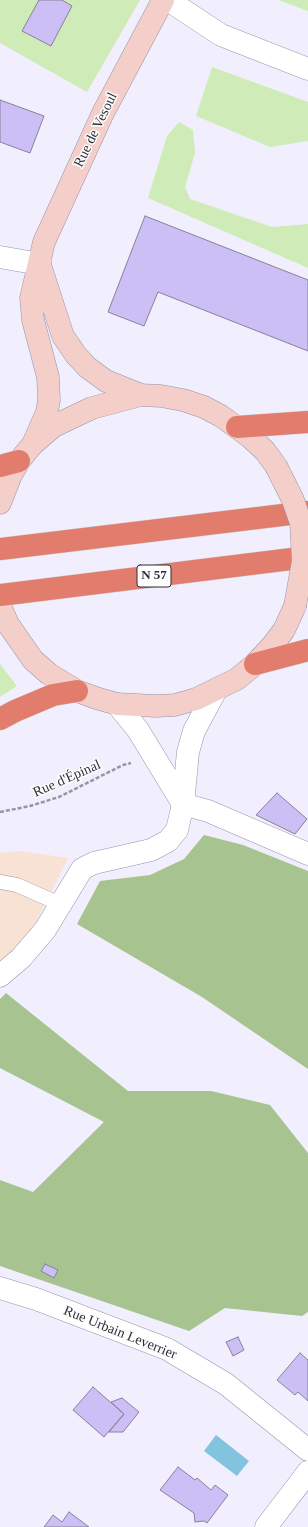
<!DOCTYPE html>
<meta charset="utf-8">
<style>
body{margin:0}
canvas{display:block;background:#f1eefd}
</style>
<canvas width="308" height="1527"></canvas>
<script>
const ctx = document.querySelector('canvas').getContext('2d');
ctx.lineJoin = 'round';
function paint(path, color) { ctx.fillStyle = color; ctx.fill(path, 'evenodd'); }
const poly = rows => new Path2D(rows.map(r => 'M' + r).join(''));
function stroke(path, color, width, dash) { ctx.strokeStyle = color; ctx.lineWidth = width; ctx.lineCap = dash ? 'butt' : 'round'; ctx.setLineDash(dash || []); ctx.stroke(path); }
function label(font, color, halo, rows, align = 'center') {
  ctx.font = font + ' "Times New Roman",serif'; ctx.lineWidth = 3; ctx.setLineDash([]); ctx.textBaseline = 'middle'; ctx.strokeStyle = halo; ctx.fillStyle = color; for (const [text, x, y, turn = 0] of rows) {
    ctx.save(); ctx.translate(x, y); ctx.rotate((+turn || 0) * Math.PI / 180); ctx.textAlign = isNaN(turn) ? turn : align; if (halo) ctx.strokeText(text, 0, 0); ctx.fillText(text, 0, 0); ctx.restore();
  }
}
const commercial = poly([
 [19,851,68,858,27,940,0,962,0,853]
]);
const green = poly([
 [0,0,140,0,87,92,0,43],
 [278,0,308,0,308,11],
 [212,67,308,102,308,141,270,147,196,116],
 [179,122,193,130,195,153,185,187,190,199,272,227,308,224,308,268,148,198,167,136],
 [0,664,17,686,0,697]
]);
const forest = poly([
 [204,835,243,845,308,871,308,1069,202,997,77,924,100,881,150,875,184,859],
 [6,993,128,1091,211,1091,270,1105,308,1153,308,1312,302,1316,225,1308,189,1331,0,1266,0,1180,33,1192,104,1122,0,1068,0,999]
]);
const water = poly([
 [216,1435,249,1461,237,1476,204,1451]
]);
const building = poly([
 [39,0,62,0,72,6,51,46,22,31,39,0],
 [0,100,44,116,30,153,0,142,0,100],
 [145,216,308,280,308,351,158,292,144,326,108,312,145,216],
 [277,793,307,819,295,834,256,815,277,793],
 [45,1264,58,1270,54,1278,41,1271,45,1264],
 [238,1337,244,1350,233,1356,226,1342,238,1337],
 [300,1353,308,1360,308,1401,298,1392,295,1395,277,1380,300,1353],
 [93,1387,124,1414,104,1437,73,1410,93,1387],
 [122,1398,139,1412,123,1432,109,1432,124,1414,111,1402,122,1398],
 [178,1467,195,1480,197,1478,211,1490,215,1485,228,1495,207,1523,204,1521,195,1522,194,1513,160,1490,178,1467],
 [69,1512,89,1527,44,1527,53,1515,62,1522,69,1512]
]);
const path = poly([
 [0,812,30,806,59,797,123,765,131,763]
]);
const service = poly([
 [0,882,17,885,60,904]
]);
const minor = poly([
 [168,0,221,35,308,69],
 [0,257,40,264],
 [117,704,138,730,183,804],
 [183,804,208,811,308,854],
 [0,976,21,958,45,930,82,869,94,863,151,850,168,841,177,830,183,804,188,752,194,731,216,690],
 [0,1288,36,1299,167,1349,226,1384,308,1450],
 [266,1527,308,1472]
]);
const secondary = poly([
 [40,265,63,336,76,355,87,367,106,381,141,395],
 [33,444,47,412,49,400,48,377,33,320,31,298,44,242,103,113,163,0],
 [0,503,11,475,19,461,33,444,54,426,92,408,141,395,161,396,183,400,204,407,221,416,250,437,265,451,276,466],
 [0,606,8,624,33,660,49,674,77,691,96,698,117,704,156,706,175,705,196,699,237,679,255,664,272,646,284,630,295,606]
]);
const trunk = poly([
 [237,427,308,422],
 [0,466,19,461],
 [0,549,308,512],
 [0,595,308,557],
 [255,664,308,650],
 [0,719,15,711,53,695,77,691]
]);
const secondaryBridge = poly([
 [276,466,293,500,301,523,303,561,295,606]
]);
const shields = [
 [154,576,34]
];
const shieldNames = [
 ["N 57",154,576]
];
const streetNames = [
 ["Rue de Vesoul",96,130,-64],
 ["Rue d'Épinal",67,779,-24],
 ["Rue Urbain Leverrier",120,1333,22]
];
paint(commercial, '#f7e2d3');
paint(green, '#cfebb7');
paint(forest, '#a7c38f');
paint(water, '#82c4de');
paint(building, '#ccbff6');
stroke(building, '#878298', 1);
stroke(service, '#9893aa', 15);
stroke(minor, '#9893aa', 23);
stroke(secondary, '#9893aa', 23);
stroke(trunk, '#d1d1d3', 23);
stroke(path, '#9895a2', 2.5, [4, 2]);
stroke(service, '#fff', 14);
stroke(minor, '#fff', 22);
stroke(secondary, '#f4cec8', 22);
stroke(trunk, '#e27c6c', 22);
stroke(secondaryBridge, '#9893aa', 23, []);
stroke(secondaryBridge, '#f4cec8', 22);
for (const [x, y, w] of shields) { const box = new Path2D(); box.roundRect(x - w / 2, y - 11, w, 22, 3); ctx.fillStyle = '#fdfdfd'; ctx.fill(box); stroke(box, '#302d37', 1); }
label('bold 13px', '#302d37', null, shieldNames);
label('14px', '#302d37', '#fdfdfd', streetNames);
</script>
